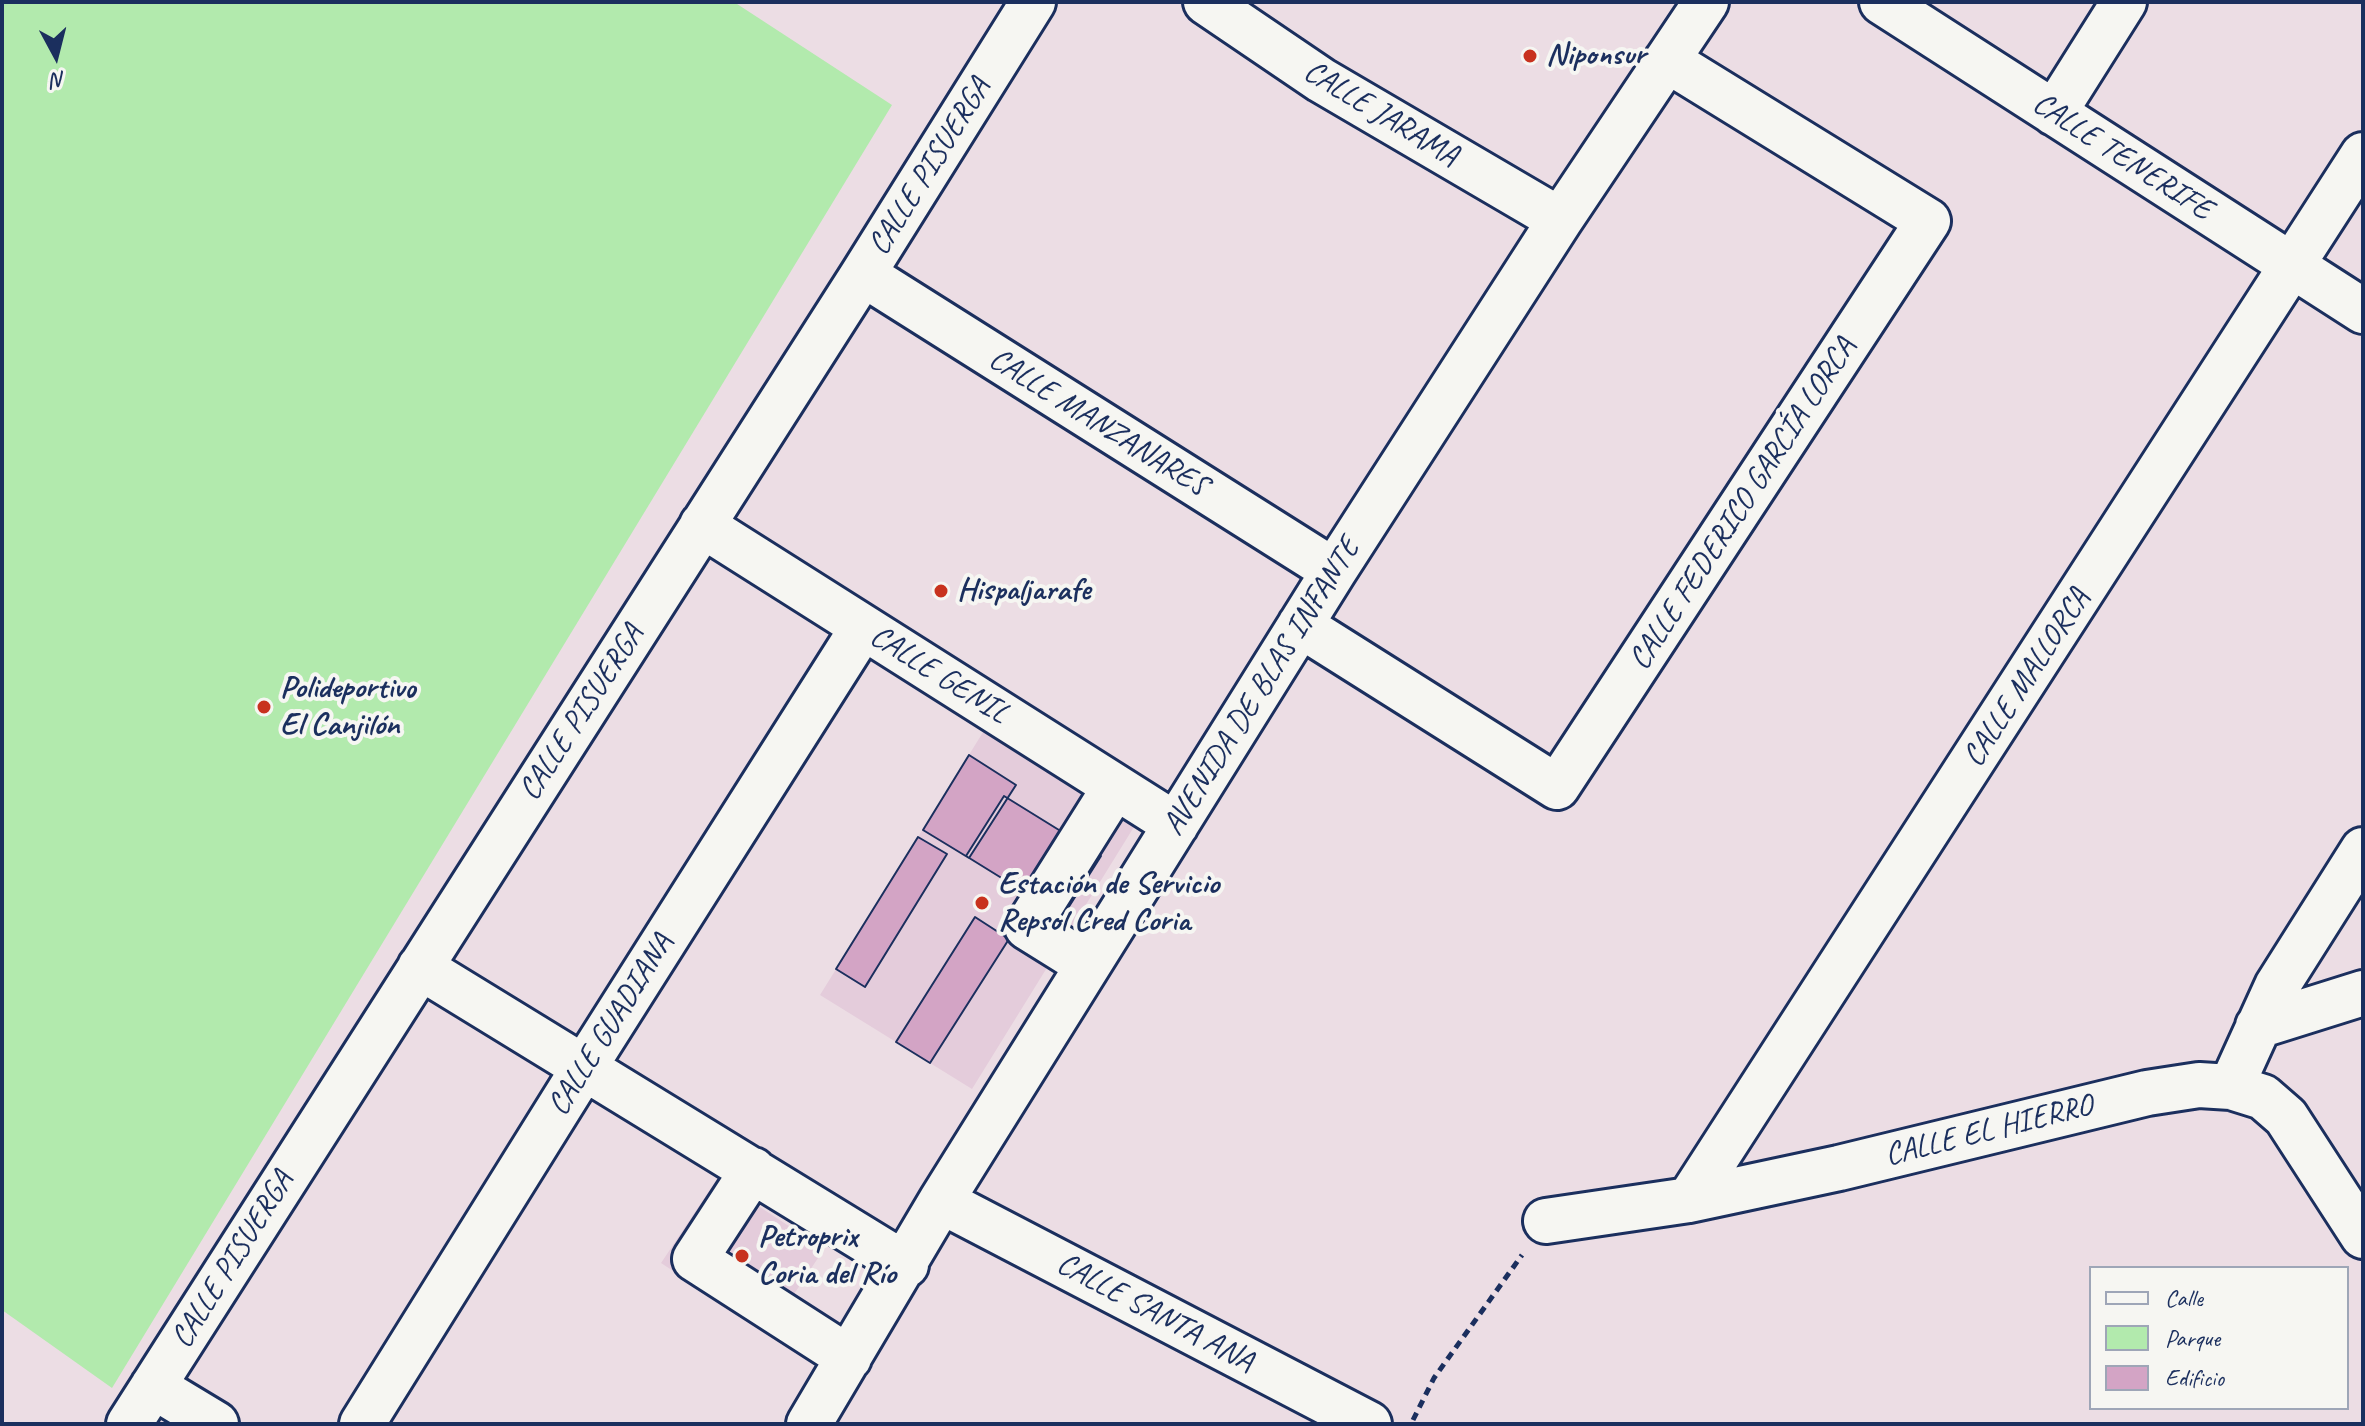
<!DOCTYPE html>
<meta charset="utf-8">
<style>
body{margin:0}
#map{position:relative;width:2365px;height:1426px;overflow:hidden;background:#ecdde4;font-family:Caveat,sans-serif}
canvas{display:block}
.frame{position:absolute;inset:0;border:4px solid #1b2f5e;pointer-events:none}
.legend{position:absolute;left:2089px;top:1266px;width:260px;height:144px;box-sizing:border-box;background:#f6f6f2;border:2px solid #9ea6b7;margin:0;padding:10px 14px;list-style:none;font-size:24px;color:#1b2f5e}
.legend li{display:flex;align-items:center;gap:16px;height:40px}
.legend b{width:40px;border:2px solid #9ea6b7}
.north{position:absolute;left:16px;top:16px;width:80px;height:80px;-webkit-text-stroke:6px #f6f6f2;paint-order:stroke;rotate:173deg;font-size:22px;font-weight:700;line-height:32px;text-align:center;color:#1b2f5e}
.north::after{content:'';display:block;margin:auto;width:28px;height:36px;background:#1b2f5e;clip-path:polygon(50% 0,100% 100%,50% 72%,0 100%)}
</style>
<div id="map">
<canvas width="2365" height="1426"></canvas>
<div class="frame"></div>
<ul class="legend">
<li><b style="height:10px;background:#f6f6f2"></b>Calle</li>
<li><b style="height:22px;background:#b2eaad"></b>Parque</li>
<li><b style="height:22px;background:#d3a4c5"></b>Edificio</li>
</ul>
<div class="north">N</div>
</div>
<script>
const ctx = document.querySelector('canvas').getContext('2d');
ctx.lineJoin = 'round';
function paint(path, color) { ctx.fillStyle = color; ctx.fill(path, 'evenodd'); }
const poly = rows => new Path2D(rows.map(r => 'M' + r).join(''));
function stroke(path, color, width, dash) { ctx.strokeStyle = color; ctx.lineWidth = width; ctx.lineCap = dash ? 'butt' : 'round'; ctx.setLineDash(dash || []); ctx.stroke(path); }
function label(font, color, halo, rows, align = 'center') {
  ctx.font = font + ' Caveat,sans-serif'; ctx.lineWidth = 8; ctx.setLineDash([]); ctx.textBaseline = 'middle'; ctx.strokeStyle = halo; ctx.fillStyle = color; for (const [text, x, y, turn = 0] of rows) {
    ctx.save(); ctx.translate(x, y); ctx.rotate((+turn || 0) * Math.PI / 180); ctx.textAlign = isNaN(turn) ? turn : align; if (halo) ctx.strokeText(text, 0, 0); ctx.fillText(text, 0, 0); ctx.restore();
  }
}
const built = poly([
 [985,729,1137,822,972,1089,820,995],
 [717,1179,824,1249,768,1333,661,1263]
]);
const green = poly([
 [2,2,734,2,892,105,112,1388,2,1310]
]);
const building = poly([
 [969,755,1016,785,969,858,923,830,969,755],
 [1004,796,1101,856,1063,916,966,856,1004,796],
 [918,837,947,854,865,987,836,969,918,837],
 [975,917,1009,939,930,1063,896,1042,975,917]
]);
const path = poly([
 [1413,1420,1434,1378,1522,1255]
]);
const minor = poly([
 [1206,2,1321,80,1560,220],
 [1882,2,2363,311],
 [2054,113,2124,2],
 [863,274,1334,571],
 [702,525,1176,825],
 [1300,625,1557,787,1928,221,1667,60],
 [1088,965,1027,927,1115,787],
 [420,967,906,1265],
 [2258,1026,2363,993],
 [2231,1087,2277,986,2363,850],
 [753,1170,695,1259,849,1358],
 [1689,1200,2363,155],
 [941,1201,1369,1424],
 [1546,1221,1689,1200,1839,1168,2147,1093,2199,1085,2231,1087,2263,1097,2286,1117,2363,1236],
 [153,1386,216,1424],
 [129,1424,863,274,1033,2],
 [362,1424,585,1066,863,627],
 [809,1424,941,1201,1334,571,1560,220,1706,2]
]);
const markers = [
 [1530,56,8,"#c8321e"],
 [941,591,8,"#c8321e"],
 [264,707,8,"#c8321e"],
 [982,903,8,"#c8321e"],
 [742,1256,8,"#c8321e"]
];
const poiNames = [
 ["Niponsur",1546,56],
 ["Hispaljarafe",957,591],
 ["Polideportivo",280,689],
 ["El Canjilón",280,726],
 ["Estación de Servicio",998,885],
 ["Repsol Cred Coria",998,922],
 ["Petroprix",758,1238],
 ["Coria del Río",758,1275]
];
const streetNames = [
 ["CALLE JARAMA",1381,114,31],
 ["CALLE TENERIFE",2122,157,33],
 ["CALLE PISUERGA",930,167,-58],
 ["CALLE MANZANARES",1098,423,32],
 ["CALLE FEDERICO GARCÍA LORCA",1743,504,-57],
 ["CALLE GENIL",939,675,32],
 ["CALLE MALLORCA",2027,678,-57],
 ["AVENIDA DE BLAS INFANTE",1262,687,-58],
 ["CALLE PISUERGA",582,713,-57],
 ["CALLE GUADIANA",611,1025,-58],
 ["CALLE EL HIERRO",1989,1131,-14],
 ["CALLE PISUERGA",233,1260,-58],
 ["CALLE SANTA ANA",1155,1313,28]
];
paint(built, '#e4ccdb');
paint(green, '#b2eaad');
paint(building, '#d3a4c5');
stroke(building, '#1b2f5e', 2);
stroke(minor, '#1b2f5e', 50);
stroke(path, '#1b2f5e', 5, [8, 6]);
stroke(minor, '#f6f6f2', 44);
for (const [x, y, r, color] of markers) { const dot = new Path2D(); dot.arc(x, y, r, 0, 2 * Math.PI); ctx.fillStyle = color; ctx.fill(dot); stroke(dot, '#f6f6f2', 3); }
label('bold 32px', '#1b2f5e', '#f6f6f2', poiNames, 'left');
label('32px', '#1b2f5e', '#f6f6f2', streetNames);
</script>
